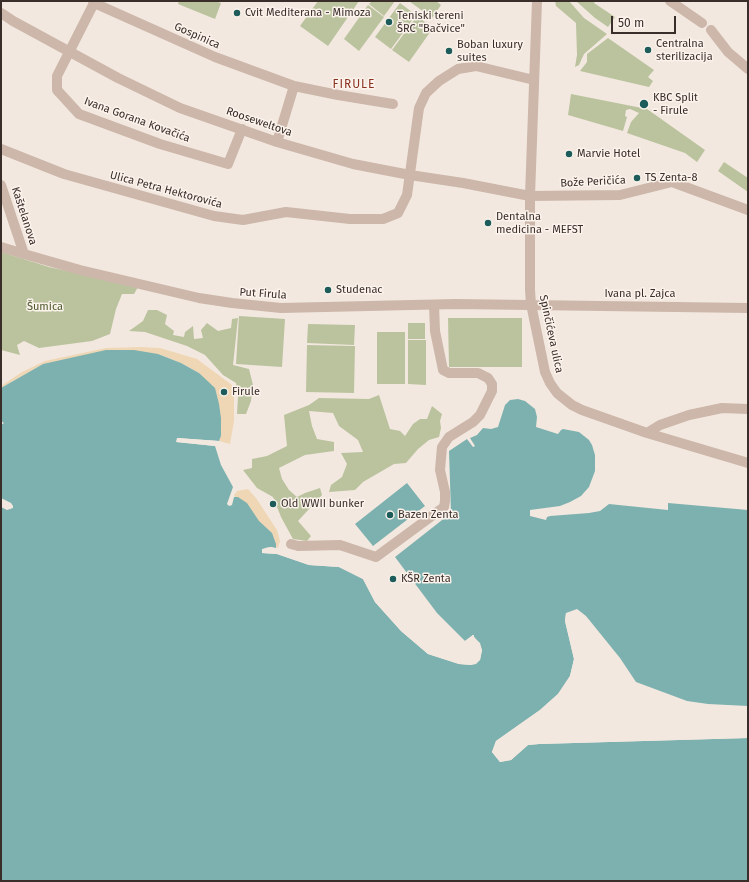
<!DOCTYPE html>
<meta charset="utf-8">
<style>
body{margin:0}
#map{position:relative;width:749px;height:882px;overflow:hidden;background:#f3e8df;font-family:"Fira Sans",sans-serif}
canvas{display:block}
.frame{position:absolute;inset:0;border:2px solid #3a2e2a;pointer-events:none}
.scale{position:absolute;left:611px;top:16px;width:65px;height:18px;box-sizing:border-box;border:2px solid #3a2e2a;border-top:0;padding-left:5px;font-size:12px;line-height:14px;white-space:nowrap;color:#3a2e2a;-webkit-text-stroke:3px #fbf3ec;paint-order:stroke}
</style>
<div id="map">
<canvas width="749" height="882"></canvas>
<div class="frame"></div>
<div class="scale">50 m</div>
</div>
<script>
const ctx = document.querySelector('canvas').getContext('2d');
ctx.lineJoin = 'round';
function paint(path, color) { ctx.fillStyle = color; ctx.fill(path, 'evenodd'); }
const poly = rows => new Path2D(rows.map(r => 'M' + r).join(''));
function stroke(path, color, width, dash) { ctx.strokeStyle = color; ctx.lineWidth = width; ctx.lineCap = dash ? 'butt' : 'round'; ctx.setLineDash(dash || []); ctx.stroke(path); }
function label(font, color, halo, rows, align = 'center') {
  ctx.font = font + ' "Fira Sans",sans-serif'; ctx.lineWidth = 3; ctx.setLineDash([]); ctx.textBaseline = 'middle'; ctx.strokeStyle = halo; ctx.fillStyle = color; for (const [text, x, y, turn = 0] of rows) {
    ctx.save(); ctx.translate(x, y); ctx.rotate((+turn || 0) * Math.PI / 180); ctx.textAlign = isNaN(turn) ? turn : align; if (halo) ctx.strokeText(text, 0, 0); ctx.fillText(text, 0, 0); ctx.restore();
  }
}
const green = poly([
 [179,1,215,1,221,3,215,19,178,4],
 [318,1,359,1,328,46,300,26],
 [372,1,395,1,384,16,369,4],
 [409,1,436,1,441,5,432,18],
 [555,1,569,1,584,18,607,34,584,54,579,65,575,67,577,55,576,23,556,6],
 [576,1,595,1,594,3,615,17,608,27,595,18],
 [400,3,416,15,391,49,375,37],
 [368,5,384,17,359,51,344,39],
 [417,16,433,28,409,62,392,50],
 [608,38,654,70,648,77,653,81,649,87,580,71,587,62,587,54],
 [571,94,647,109,705,150,697,162,685,153,627,133,631,122,639,113,630,109,626,110,625,116,627,117,623,131,568,115],
 [724,162,748,178,748,192,718,171],
 [1,252,49,267,138,287,134,294,122,294,116,309,110,334,92,341,39,348,24,341,17,345,20,355,1,350],
 [148,310,157,310,167,315,165,324,174,331,173,335,184,337,185,332,193,326,194,339,203,338,201,330,207,323,218,331,231,328,232,319,238,318,233,365,249,369,253,385,251,401,246,414,237,414,238,396,236,383,223,375,205,355,187,346,145,332,129,331,143,321],
 [239,316,285,319,282,367,236,364],
 [448,318,522,318,522,367,449,367],
 [408,323,425,323,425,339,408,339],
 [308,324,355,325,354,345,307,343],
 [377,332,405,332,405,384,377,384],
 [408,340,426,340,426,385,408,384],
 [307,345,355,346,354,393,306,392],
 [379,395,390,429,400,431,405,436,413,424,420,419,427,419,432,406,442,414,440,421,441,428,439,437,429,440,418,449,406,463,394,464,363,482,355,490,329,492,331,485,342,477,347,464,341,453,363,452,358,440,339,426,333,413,309,411,312,426,317,439,334,442,334,451,305,455,279,468,282,479,289,490,297,497,305,493,320,488,322,495,298,521,311,536,307,541,293,539,281,517,273,497,257,488,243,470,252,468,252,459,267,456,287,446,284,415,309,405,319,398,369,399]
]);
const sand = poly([
 [141,347,160,348,197,359,232,385,234,396,234,421,230,444,219,441,221,436,199,373,181,363,158,354,70,359,43,364,1,388,1,386,22,372,45,361,106,348],
 [248,489,256,498,277,530,280,541,278,548,268,544,236,499,234,495,237,491]
]);
const water = poly([
 [106,350,134,350,158,354,181,363,199,373,215,388,219,404,221,418,221,436,219,441,177,438,177,442,215,446,221,465,233,487,227,504,229,506,232,505,234,497,238,497,247,503,259,521,272,533,276,544,276,548,271,547,265,548,262,553,277,554,309,565,339,567,363,579,375,602,401,631,428,654,459,664,471,665,480,660,482,650,473,635,465,641,437,613,395,557,451,513,449,451,467,439,473,447,475,446,470,438,477,435,483,428,491,429,498,427,505,405,510,400,518,399,525,401,535,409,537,417,536,427,558,434,561,430,563,429,579,432,589,440,592,445,595,455,595,471,589,487,581,496,570,502,560,506,530,510,530,516,546,520,547,517,550,516,589,513,600,511,609,504,668,510,668,503,748,510,748,706,708,704,687,701,636,682,620,658,586,616,577,609,566,613,565,621,574,659,570,676,558,694,540,710,496,741,492,752,500,762,511,760,528,745,539,744,748,738,748,881,1,881,1,507,7,510,13,508,13,506,11,503,1,498,1,425,4,423,1,421,1,388,43,364],
 [407,483,425,506,373,546,355,524]
]);
const pier = poly([
 [177,438,219,441,217,443,179,440,216,444,215,446,176,442],
 [271,547,278,549,264,551,277,552,309,563,339,565,365,578,377,601,402,630,429,653,459,662,471,663,475,662,478,659,480,650,478,644,472,638,467,642,465,641,473,635,474,635,474,637,480,643,482,650,480,660,476,664,471,665,459,664,428,654,401,631,375,602,363,579,339,567,309,565,277,554,262,553,262,549],
 [566,613,573,613,568,615,567,621,576,659,572,677,560,695,541,712,498,743,494,751,501,760,510,759,527,743,539,742,748,736,748,738,539,744,528,745,511,760,500,762,492,752,496,741,540,710,558,694,570,676,574,659,565,621]
]);
const minor = poly([
 [93,1,94,3,215,57,294,86,338,95,393,104],
 [670,1,702,23],
 [94,3,57,76,57,90,79,114,160,144,228,164,242,129],
 [1,13,13,21,118,78,180,108,277,142,353,164,410,175,463,183,530,196,620,195,672,182,748,210],
 [711,30,728,52,748,69],
 [277,142,294,86],
 [1,149,64,174,214,216,243,220,286,212,350,219,383,219,398,213,407,195,419,108,426,93,439,81,458,69,476,66,534,80],
 [1,185,24,254],
 [531,304,545,372,550,383,557,393,572,405,582,410,647,433,748,463],
 [647,433,660,425,689,415,722,408,748,409],
 [291,544,298,546,340,545,376,557,444,507,445,501,445,492,440,470,442,447,449,437,473,422,480,415,492,391,492,384,488,378,478,373,449,373,443,370,435,331,434,305]
]);
const tertiary = poly([
 [1,247,24,254,80,270,199,298,232,303,281,308,456,304,748,308],
 [531,304,530,290,530,196,537,1]
]);
const markers = [
 [237,13,4,"#1e5c5c"],
 [389,22,4,"#1e5c5c"],
 [648,50,4,"#1e5c5c"],
 [449,51,4,"#1e5c5c"],
 [644,104,5,"#1e5c5c"],
 [569,154,4,"#1e5c5c"],
 [637,178,4,"#1e5c5c"],
 [488,223,4,"#1e5c5c"],
 [328,290,4,"#1e5c5c"],
 [224,392,4,"#1e5c5c"],
 [273,504,4,"#1e5c5c"],
 [390,515,4,"#1e5c5c"],
 [393,579,4,"#1e5c5c"]
];
const poiNames = [
 ["Cvit Mediterana - Mimoza",245,13],
 ["Teniski tereni",397,16],
 ["ŠRC \"Bačvice\"",397,29],
 ["Centralna",656,44],
 ["sterilizacija",656,57],
 ["Boban luxury",457,45],
 ["suites",457,58],
 ["KBC Split",653,98],
 ["- Firule",653,111],
 ["Marvie Hotel",577,154],
 ["TS Zenta-8",645,178],
 ["Dentalna",496,217],
 ["medicina - MEFST",496,230],
 ["Studenac",336,290],
 ["Firule",232,392],
 ["Old WWII bunker",281,504],
 ["Bazen Zenta",398,515],
 ["KŠR Zenta",401,579]
];
const streetNames = [
 ["Gospinica",197,36,24],
 ["Ivana Gorana Kovačića",137,120,20],
 ["Rooseweltova",259,122,19],
 ["Bože Peričića",593,182,-3],
 ["Ulica Petra Hektorovića",166,190,15],
 ["Kaštelanova",24,216,72],
 ["Put Firula",263,294,4],
 ["Ivana pl. Zajca",640,294],
 ["Spinčićeva ulica",551,334,78]
];
const parkNames = [
 ["Šumica",45,307]
];
const neighbourhoodNames = [
 ["FIRULE",354,85]
];
paint(green, '#bac39e');
paint(sand, '#efd7b6');
paint(water, '#7db1af');
paint(pier, '#f3e8df');
stroke(minor, '#ccb7aa', 10);
stroke(tertiary, '#ccb7aa', 10);
for (const [x, y, r, color] of markers) { const dot = new Path2D(); dot.arc(x, y, r, 0, 2 * Math.PI); ctx.fillStyle = color; ctx.fill(dot); stroke(dot, '#fbf3ec', 1.5); }
label('11px', '#3a2e2a', '#fbf3ec', poiNames, 'left');
label('11px', '#3a2e2a', '#fbf3ec', streetNames);
label('11px', '#4c592d', '#fbf3ec', parkNames);
ctx.letterSpacing = '1px';
label('12px', '#8a3221', '#fbf3ec', neighbourhoodNames);
ctx.letterSpacing = '0px';
</script>
